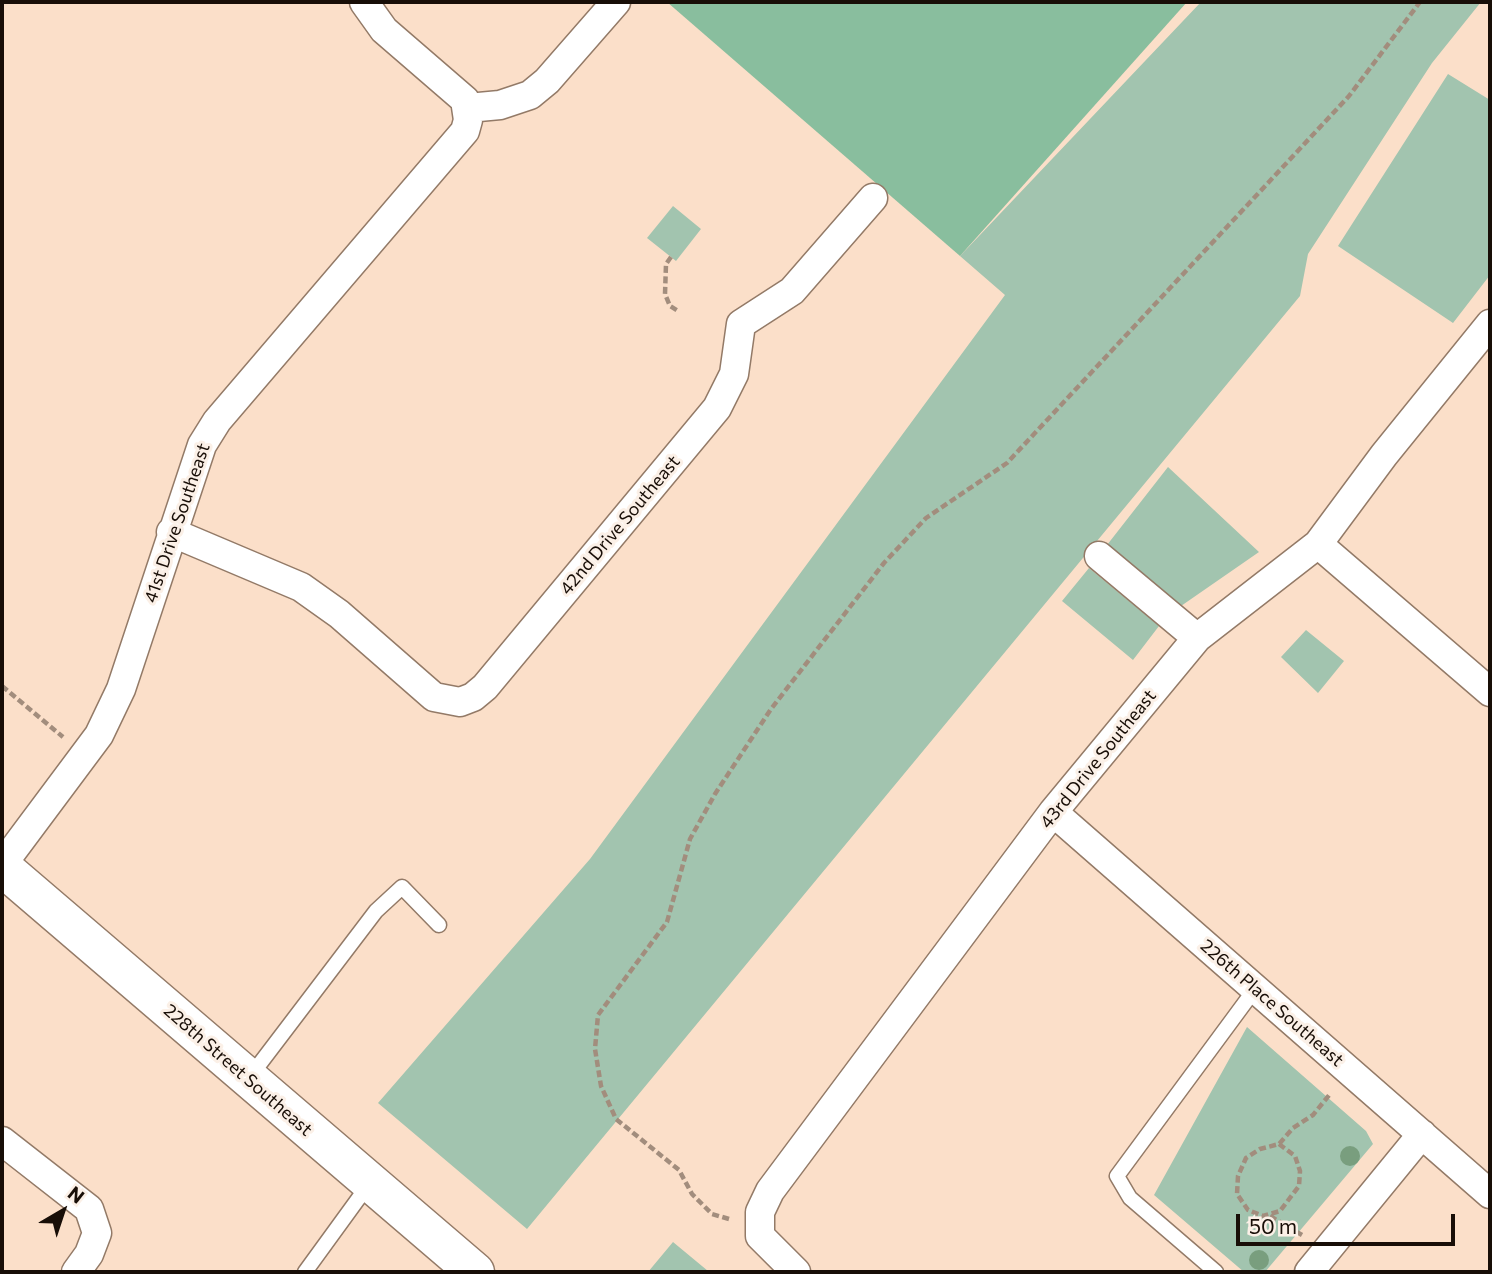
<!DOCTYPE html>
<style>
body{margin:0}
#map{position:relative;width:1492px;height:1274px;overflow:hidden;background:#fbdfc9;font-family:Commissioner,sans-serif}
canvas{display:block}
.frame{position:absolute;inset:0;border:4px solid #180e07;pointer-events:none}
.north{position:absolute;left:28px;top:1176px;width:70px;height:70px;-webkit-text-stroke:5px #fbf0e7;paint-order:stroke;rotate:39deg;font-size:19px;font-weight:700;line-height:28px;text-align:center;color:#180e07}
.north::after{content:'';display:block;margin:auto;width:24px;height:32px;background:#180e07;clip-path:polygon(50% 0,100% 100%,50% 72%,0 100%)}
.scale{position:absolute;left:1236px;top:1214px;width:219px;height:32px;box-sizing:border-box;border:4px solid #180e07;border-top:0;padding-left:9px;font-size:21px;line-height:24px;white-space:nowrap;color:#180e07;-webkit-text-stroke:5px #fbf0e7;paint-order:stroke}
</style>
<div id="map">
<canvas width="1492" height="1274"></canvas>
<div class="frame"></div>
<div class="north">N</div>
<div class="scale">50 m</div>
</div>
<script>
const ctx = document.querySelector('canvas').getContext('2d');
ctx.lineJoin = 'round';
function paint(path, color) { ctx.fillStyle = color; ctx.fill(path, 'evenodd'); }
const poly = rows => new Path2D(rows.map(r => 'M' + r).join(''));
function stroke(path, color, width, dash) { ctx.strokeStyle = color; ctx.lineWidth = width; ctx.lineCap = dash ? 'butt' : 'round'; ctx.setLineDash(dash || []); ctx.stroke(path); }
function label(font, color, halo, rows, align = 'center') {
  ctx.font = font + ' Commissioner,sans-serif'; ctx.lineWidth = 6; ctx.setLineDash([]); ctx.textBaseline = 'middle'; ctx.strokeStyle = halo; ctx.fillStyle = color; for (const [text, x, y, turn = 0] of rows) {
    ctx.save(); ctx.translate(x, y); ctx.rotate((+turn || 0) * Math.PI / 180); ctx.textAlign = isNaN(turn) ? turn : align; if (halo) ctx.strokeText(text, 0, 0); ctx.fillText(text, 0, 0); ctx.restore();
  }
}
const green = poly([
 [1201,2,1481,2,1432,63,1308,254,1300,296,527,1229,378,1103,590,859,1005,295,960,256],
 [1448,74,1490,100,1490,275,1453,323,1338,246],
 [673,206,701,229,676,261,647,238],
 [1168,467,1259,552,1181,606,1107,545],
 [1089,568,1159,626,1133,660,1062,601],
 [1306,630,1344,661,1318,693,1281,657],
 [1247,1027,1366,1131,1373,1144,1265,1272,1244,1272,1154,1195],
 [673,1242,708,1271,708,1272,648,1272]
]);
const forest = poly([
 [667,2,1187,2,960,256]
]);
const path = poly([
 [671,257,666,264,665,294,670,306,678,311],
 [2,686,63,737],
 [1279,1144,1295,1156,1300,1171,1299,1186,1280,1211,1263,1216,1248,1210,1237,1194,1238,1176,1246,1158,1260,1149,1279,1144,1293,1128,1313,1115,1330,1094],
 [1270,1216,1302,1235],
 [729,1219,712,1214,692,1194,679,1170,616,1119,601,1086,595,1049,598,1015,667,922,690,839,715,794,771,709,884,563,926,518,1007,463,1349,96,1420,2]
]);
const lane = poly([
 [249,1078,376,911,402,887,439,925],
 [305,1272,369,1184],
 [1216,1272,1130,1198,1117,1176,1255,989]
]);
const street = poly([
 [468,108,500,105,530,95,547,81,616,2],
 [171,532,301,587,339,614,434,697,460,702,473,697,485,687,717,408,734,374,741,324,792,291,873,198],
 [1318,544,1490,692],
 [1099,556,1197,638],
 [1053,812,1490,1194],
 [2,865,99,735,121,689,202,445,217,421,465,131,468,120,465,100,384,30,364,2],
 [2,1141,89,1209,97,1233,89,1254,76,1272],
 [796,1272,760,1236,760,1212,770,1191,1053,812,1197,638,1318,544,1384,455,1490,324],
 [1309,1272,1422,1134]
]);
const secondary = poly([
 [2,867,475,1272]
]);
const trees = [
 [1350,1156],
 [1259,1260]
];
const streetNames = [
 ["41st Drive Southeast",177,523,-71],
 ["42nd Drive Southeast",620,525,-50],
 ["43rd Drive Southeast",1098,759,-51],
 ["226th Place Southeast",1272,1003,41],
 ["228th Street Southeast",238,1070,41]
];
paint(green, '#a2c4af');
paint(forest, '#89be9e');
stroke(lane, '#937a67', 17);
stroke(street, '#937a67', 31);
stroke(secondary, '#937a67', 41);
stroke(path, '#a28d7d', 4.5, [7, 3.5]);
stroke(lane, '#fff', 14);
stroke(street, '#fff', 28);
stroke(secondary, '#fff', 38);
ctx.fillStyle = '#799e7e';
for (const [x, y] of trees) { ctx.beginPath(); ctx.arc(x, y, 10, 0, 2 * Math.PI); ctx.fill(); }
label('18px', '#180e07', '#fbf0e7', streetNames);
</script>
